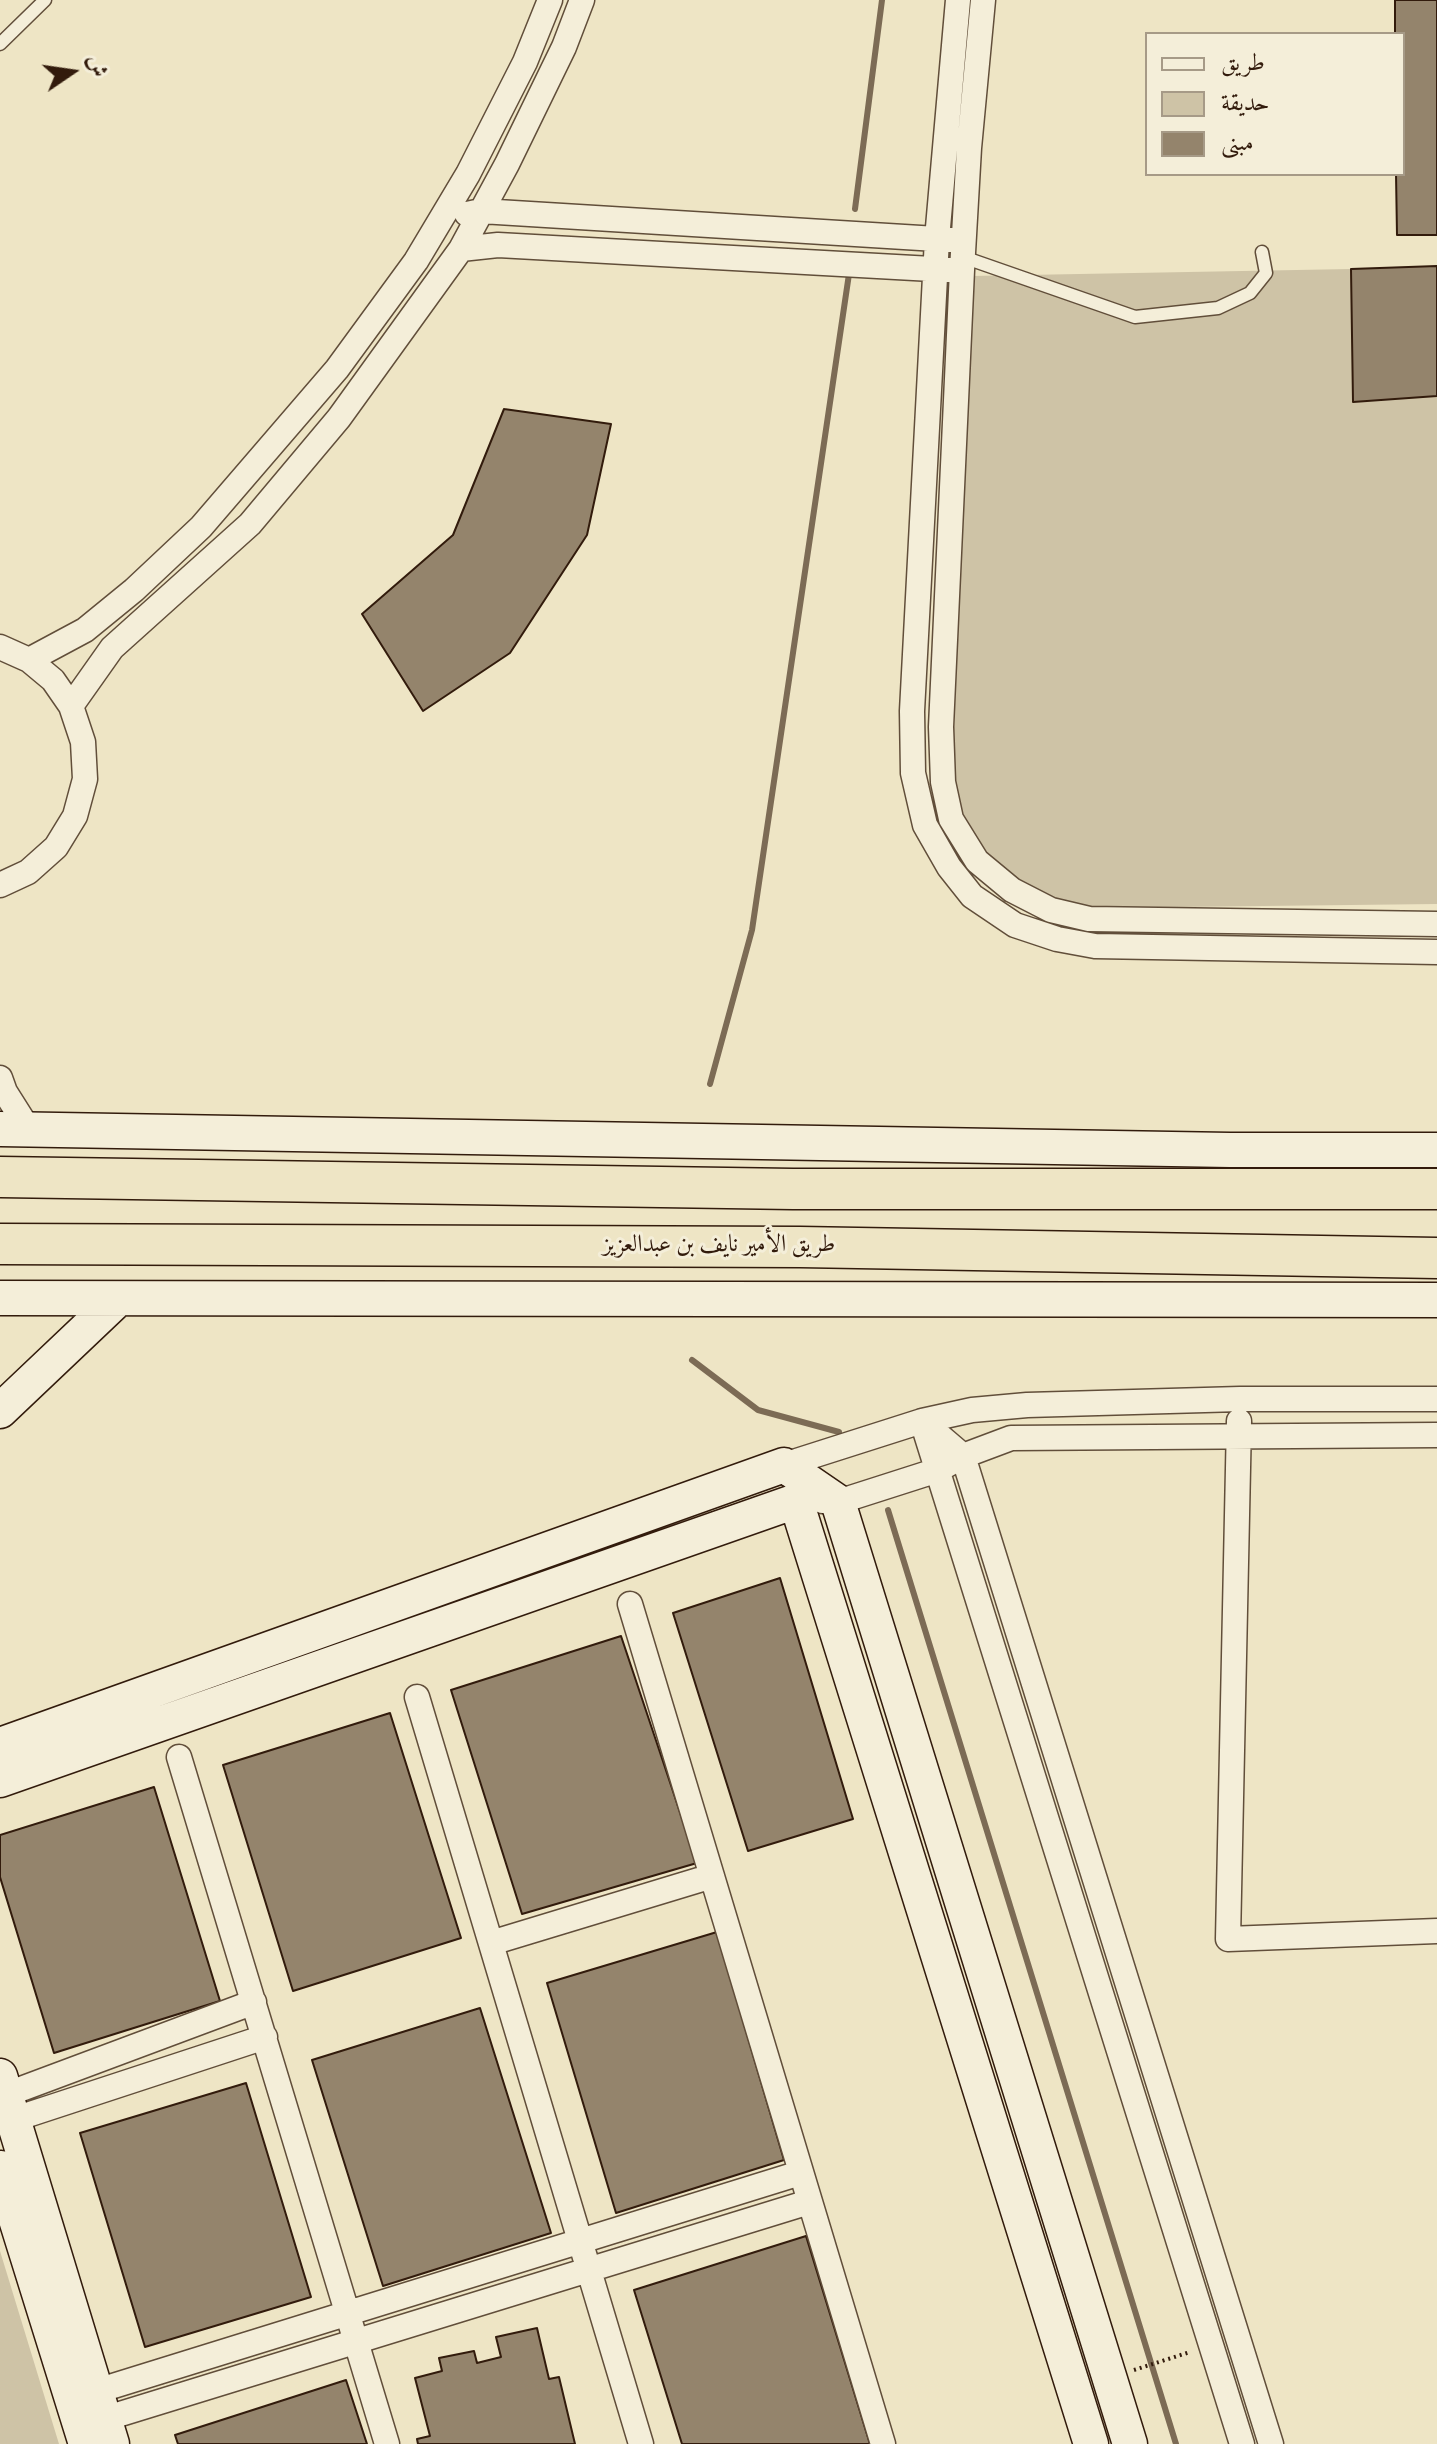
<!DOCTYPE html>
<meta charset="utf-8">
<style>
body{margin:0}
#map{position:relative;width:1437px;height:2444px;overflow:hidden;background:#eee5c5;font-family:"Sorts Mill Goudy",Amiri,serif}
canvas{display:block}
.legend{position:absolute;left:1145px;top:32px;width:260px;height:144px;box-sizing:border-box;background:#f4eed9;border:2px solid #a69a87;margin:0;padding:10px 14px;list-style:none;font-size:24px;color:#321b0c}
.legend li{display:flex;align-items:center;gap:16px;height:40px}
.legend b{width:40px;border:2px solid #a69a87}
.north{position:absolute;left:32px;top:32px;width:80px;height:80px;-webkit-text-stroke:6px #f4eed9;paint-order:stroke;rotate:77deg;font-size:22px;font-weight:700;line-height:32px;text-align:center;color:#321b0c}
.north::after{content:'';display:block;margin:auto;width:28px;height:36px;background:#321b0c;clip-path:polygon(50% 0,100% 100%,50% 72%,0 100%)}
</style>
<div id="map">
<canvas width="1437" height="2444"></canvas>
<ul class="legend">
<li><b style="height:10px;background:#f4eed9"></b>طريق</li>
<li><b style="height:22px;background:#cec3a6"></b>حديقة</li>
<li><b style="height:22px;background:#94846c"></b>مبنى</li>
</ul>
<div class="north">ش</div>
</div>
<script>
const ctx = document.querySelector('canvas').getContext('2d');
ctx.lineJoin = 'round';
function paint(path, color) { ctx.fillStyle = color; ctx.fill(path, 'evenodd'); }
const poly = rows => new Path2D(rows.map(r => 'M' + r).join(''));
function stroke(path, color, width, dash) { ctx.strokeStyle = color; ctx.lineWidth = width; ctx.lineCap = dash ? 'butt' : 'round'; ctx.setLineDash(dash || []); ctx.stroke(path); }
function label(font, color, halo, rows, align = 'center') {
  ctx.font = font + ' "Sorts Mill Goudy",Amiri,serif'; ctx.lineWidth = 6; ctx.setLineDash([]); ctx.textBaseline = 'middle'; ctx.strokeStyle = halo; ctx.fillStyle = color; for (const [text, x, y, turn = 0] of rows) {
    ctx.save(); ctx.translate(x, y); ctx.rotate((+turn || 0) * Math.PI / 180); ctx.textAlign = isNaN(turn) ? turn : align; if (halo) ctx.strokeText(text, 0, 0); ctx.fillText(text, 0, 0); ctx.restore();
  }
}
const green = poly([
 [1351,269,1353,402,1437,396,1437,904,1089,908,1053,901,1018,884,981,849,960,822,952,781,971,276],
 [0,2251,59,2444,0,2444]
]);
const stream = poly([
 [855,209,882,0],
 [710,1084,752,930,849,274],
 [692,1360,758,1410,839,1432],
 [888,1510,1176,2444]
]);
const building = poly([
 [1395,0,1437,0,1437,235,1397,235,1396,174,1403,174,1403,34,1395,34,1395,0],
 [1437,266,1437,396,1353,402,1351,269,1437,266],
 [504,409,611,424,587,535,510,653,423,711,362,614,453,535,504,409],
 [780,1578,853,1819,748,1851,673,1613,780,1578],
 [621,1636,697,1863,522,1914,451,1690,621,1636],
 [390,1713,461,1938,293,1991,223,1765,390,1713],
 [154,1787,220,2001,54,2053,0,1877,0,1835,154,1787],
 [717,1932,784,2160,616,2213,547,1983,717,1932],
 [480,2008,551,2233,383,2286,312,2060,480,2008],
 [246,2083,311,2297,145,2347,80,2133,246,2083],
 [806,2236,870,2444,682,2444,634,2290,806,2236],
 [537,2328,549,2379,559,2377,575,2444,418,2444,417,2439,430,2436,415,2378,442,2371,439,2358,474,2351,477,2363,501,2357,496,2337,537,2328],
 [346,2380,367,2444,178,2444,175,2435,346,2380]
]);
const path = poly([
 [1134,2370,1190,2352]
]);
const service = poly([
 [0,44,45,0],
 [963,257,1135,317,1218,308,1250,293,1266,273,1262,252]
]);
const minor = poly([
 [958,0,937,239,912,711,913,773,925,825,949,867,972,896,1015,925,1057,939,1095,946,1437,952],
 [983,0,969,148,962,270,941,727,943,782,951,819,977,861,1012,890,1051,910,1089,919,1437,924],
 [467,214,481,211,953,240],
 [461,249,498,245,950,270],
 [0,647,29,660,53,680,71,706,83,742,85,779,75,816,56,847,28,872,0,885],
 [29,660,85,630,134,590,201,527,337,369,416,261,468,174,525,62,550,0],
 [71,706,112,648,250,524,339,418,461,249,507,164,564,47,582,0],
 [0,1078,5,1092,29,1130],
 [1239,1421,1228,1939,1437,1931],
 [786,1473,784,1465,922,1421,972,1410,1027,1405,1240,1399,1437,1399],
 [823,1501,838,1502,938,1470,963,1456,1011,1438,1437,1435],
 [630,1604,883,2444],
 [417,1697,641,2444],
 [179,1757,387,2444],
 [491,1943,712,1876],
 [5,2095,254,2002],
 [12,2120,265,2037],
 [97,2391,800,2173],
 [104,2419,809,2202],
 [1242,2444,922,1421,963,1456,1271,2444]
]);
const secondary = poly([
 [0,1129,1230,1150,1437,1150],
 [0,1298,1437,1300],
 [0,1411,118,1299],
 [0,1745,784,1465,838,1502,1130,2444],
 [0,1780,796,1501,1091,2444],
 [0,2076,112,2444],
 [0,2168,86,2444]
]);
const trunk = poly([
 [0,1177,793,1189,1437,1189],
 [0,1244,800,1247,1437,1258]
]);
const streetNames = [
 ["طريق الأمير نايف بن عبدالعزيز",719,1247]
];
paint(green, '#cec3a6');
stroke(stream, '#7c6b55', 6);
paint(building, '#94846c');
stroke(building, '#321b0c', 2);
stroke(service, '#614e3a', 15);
stroke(minor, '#614e3a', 27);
stroke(secondary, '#321b0c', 37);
stroke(trunk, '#321b0c', 43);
stroke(path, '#321b0c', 4, [2, 4]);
stroke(service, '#f4eed9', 12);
stroke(minor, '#f4eed9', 24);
stroke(secondary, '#f4eed9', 34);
stroke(trunk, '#eee5c5', 40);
label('24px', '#321b0c', '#f4eed9', streetNames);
</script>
